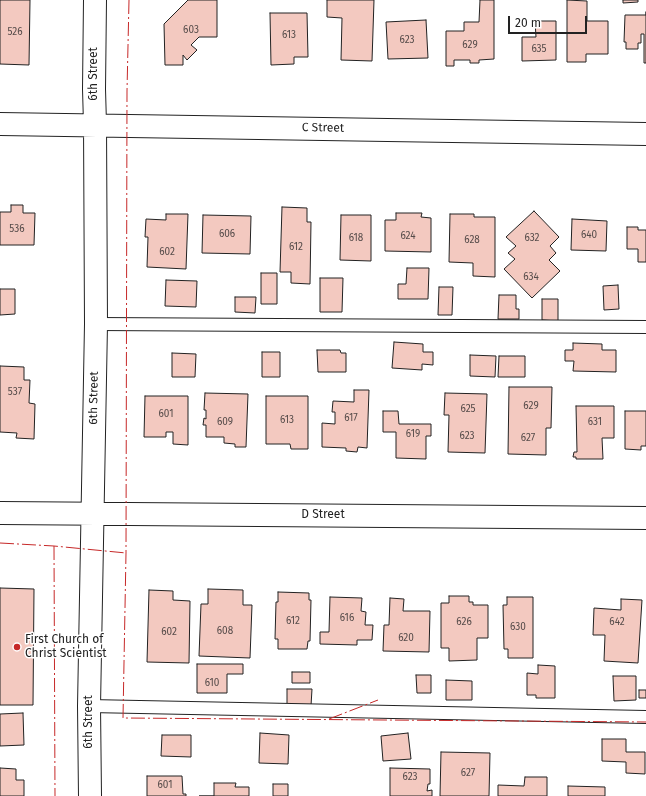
<!DOCTYPE html>
<style>
body{margin:0}
#map{position:relative;width:646px;height:796px;overflow:hidden;background:#fff;font-family:"Fira Sans",sans-serif}
canvas{display:block}
.scale{position:absolute;left:508px;top:16px;width:79px;height:18px;box-sizing:border-box;border:2px solid #222;border-top:0;padding-left:5px;font-size:12px;line-height:14px;white-space:nowrap;color:#222;-webkit-text-stroke:3px #fff;paint-order:stroke}
</style>
<div id="map">
<canvas width="646" height="796"></canvas>
<div class="scale">20 m</div>
</div>
<script>
const ctx = document.querySelector('canvas').getContext('2d');
ctx.lineJoin = 'round';
function paint(path, color) { ctx.fillStyle = color; ctx.fill(path, 'evenodd'); }
const poly = rows => new Path2D(rows.map(r => 'M' + r).join(''));
function stroke(path, color, width, dash) { ctx.strokeStyle = color; ctx.lineWidth = width; ctx.lineCap = dash ? 'butt' : 'round'; ctx.setLineDash(dash || []); ctx.stroke(path); }
function label(font, color, halo, rows, align = 'center') {
  ctx.font = font + ' "Fira Sans",sans-serif'; ctx.lineWidth = 3; ctx.setLineDash([]); ctx.textBaseline = 'middle'; ctx.strokeStyle = halo; ctx.fillStyle = color; for (const [text, x, y, turn = 0] of rows) {
    ctx.save(); ctx.translate(x, y); ctx.rotate((+turn || 0) * Math.PI / 180); ctx.textAlign = isNaN(turn) ? turn : align; if (halo) ctx.strokeText(text, 0, 0); ctx.fillText(text, 0, 0); ctx.restore();
  }
}
const building = poly([
 [0,0,30,0,29,65,0,64,0,0],
 [188,0,217,0,217,37,199,37,191,45,197,50,187,60,183,55,183,65,165,65,164,24,188,0],
 [327,0,374,0,372,61,341,60,342,18,327,17,327,0],
 [480,0,494,0,494,59,479,60,479,63,470,63,470,60,454,60,454,66,446,66,446,31,464,31,464,22,479,22,480,0],
 [567,0,587,1,587,21,608,21,608,54,586,54,586,62,567,62,567,0],
 [623,0,638,0,638,2,623,3,623,0],
 [646,12,646,63,644,63,644,34,641,34,641,43,638,43,638,49,626,49,626,42,624,42,625,15,646,15,646,12],
 [270,13,307,13,308,57,294,57,294,64,271,65,270,13],
 [426,20,428,58,388,59,386,22,426,20],
 [535,21,556,21,556,60,522,61,522,37,536,37,535,21],
 [11,205,23,205,23,213,35,213,34,245,0,245,0,212,11,212,11,205],
 [282,207,307,208,307,222,311,222,310,284,291,283,291,272,280,272,282,207],
 [534,211,559,237,550,246,556,253,549,260,560,271,532,298,504,269,515,259,508,253,516,246,506,237,534,211],
 [396,213,422,213,421,217,431,218,431,252,385,251,385,220,396,220,396,213],
 [166,214,188,214,186,269,147,267,148,237,145,237,146,219,166,220,166,214],
 [450,214,474,214,474,217,495,217,495,277,473,276,473,263,449,262,450,214],
 [203,215,251,216,250,254,202,253,203,215],
 [341,215,371,215,371,261,340,260,341,215],
 [572,219,607,221,606,251,571,250,572,219],
 [627,227,638,227,638,230,646,230,646,262,638,262,638,249,627,249,627,227],
 [407,268,429,268,428,299,398,299,398,284,406,284,407,268],
 [261,273,277,273,277,304,261,304,261,273],
 [320,278,343,278,342,312,320,312,320,278],
 [166,280,197,281,196,307,165,306,166,280],
 [618,285,619,309,604,310,603,286,618,285],
 [439,287,453,287,452,315,438,315,439,287],
 [0,289,15,289,15,314,0,315,0,289],
 [499,295,516,295,516,309,519,309,519,319,498,319,499,295],
 [235,297,256,297,255,313,235,312,235,297],
 [542,299,558,299,558,321,542,320,542,299],
 [394,342,423,344,423,352,433,352,433,365,422,364,422,370,392,368,394,342],
 [573,343,602,344,602,350,616,350,616,372,573,371,574,361,565,361,565,350,573,350,573,343],
 [317,350,340,350,341,353,346,353,346,372,318,372,317,350],
 [262,352,280,352,280,377,262,377,262,352],
 [172,353,196,354,195,377,172,377,172,353],
 [470,355,496,356,495,377,470,376,470,355],
 [499,356,525,356,525,377,498,377,499,356],
 [0,366,24,367,24,380,30,380,29,403,35,404,34,439,16,438,17,433,0,432,0,366],
 [509,387,552,387,551,428,546,428,546,455,508,454,509,387],
 [354,390,369,390,367,448,358,447,357,452,346,451,346,448,322,447,322,423,335,424,335,412,332,412,333,401,354,402,354,390],
 [205,393,248,394,246,447,235,447,235,444,224,443,224,437,206,437,206,425,203,425,204,418,206,419,206,410,204,410,205,393],
 [445,393,487,394,485,453,448,452,449,415,444,415,445,393],
 [145,396,188,396,188,445,173,444,173,432,166,432,166,437,144,437,145,396],
 [266,396,308,396,308,449,291,449,290,444,266,444,266,396],
 [576,406,614,406,614,438,602,438,603,459,576,459,576,457,573,457,574,452,577,452,576,406],
 [383,411,398,411,399,424,431,424,431,436,426,436,426,459,396,458,396,432,383,432,383,411],
 [625,411,646,411,646,446,641,446,641,450,625,449,625,411],
 [0,588,34,589,33,705,0,705,0,588],
 [208,589,243,590,243,605,252,605,250,658,199,656,201,604,208,604,208,589],
 [149,590,173,591,173,600,190,601,189,663,147,662,149,590],
 [278,592,309,593,309,600,311,600,310,641,308,641,307,649,278,649,278,639,275,639,276,602,278,602,278,592],
 [449,596,469,596,469,602,473,602,473,605,488,605,488,638,477,638,477,660,449,661,449,648,441,648,441,603,449,603,449,596],
 [330,597,362,598,361,611,366,612,365,625,373,625,372,640,357,640,357,645,320,644,320,632,329,632,330,597],
 [507,597,533,597,533,658,508,658,508,649,504,649,503,605,507,605,507,597],
 [390,598,404,599,403,611,430,611,429,652,383,651,384,625,389,625,390,598],
 [621,599,642,600,638,663,604,661,605,635,593,635,594,608,621,610,621,599],
 [197,664,243,664,243,674,227,674,227,693,197,693,197,664],
 [538,665,555,666,555,698,536,698,536,695,527,695,527,673,538,674,538,665],
 [292,672,310,672,310,683,292,683,292,672],
 [416,675,431,675,431,693,417,693,416,675],
 [613,676,636,676,636,700,614,701,613,676],
 [446,680,472,681,472,700,446,700,446,680],
 [287,689,312,689,311,706,287,705,287,689],
 [639,690,646,690,646,698,639,698,639,690],
 [23,713,24,745,0,746,0,714,23,713],
 [260,733,289,735,288,764,259,763,260,733],
 [408,733,411,759,383,761,381,736,408,733],
 [162,735,191,735,191,757,161,756,162,735],
 [602,739,626,739,626,752,645,752,645,774,626,773,626,762,602,761,602,739],
 [441,752,490,753,489,796,440,796,441,752],
 [0,768,16,769,16,780,24,780,24,796,0,796,0,768],
 [390,768,430,769,430,784,428,784,427,791,432,790,432,796,390,796,390,768],
 [147,776,182,776,183,794,186,794,186,796,147,796,147,776],
 [525,777,547,777,547,796,498,796,498,785,524,786,525,777],
 [214,783,236,783,235,787,249,787,249,796,199,796,214,796,214,783],
 [273,784,288,784,288,796,273,796,273,784],
 [568,786,605,787,605,796,568,796,568,786]
]);
const lane = poly([
 [96,324,646,327],
 [89,706,646,717]
]);
const street = poly([
 [0,124,646,134],
 [0,513,646,518],
 [90,796,89,706,96,324,95,124,94,89,95,0]
]);
const power = poly([
 [129,0,127,91,126,553,123,718,646,722],
 [0,543,54,546,126,553],
 [54,546,55,796],
 [329,719,378,700]
]);
const markers = [
 [17,647,4,"#c62828"]
];
const numberNames = [
 ["603",191,30],
 ["526",15,32],
 ["613",289,35],
 ["623",407,40],
 ["629",470,45],
 ["635",539,49],
 ["536",17,229],
 ["606",227,234],
 ["640",589,235],
 ["624",408,236],
 ["618",356,238],
 ["632",532,238],
 ["628",472,240],
 ["612",296,247],
 ["602",167,252],
 ["634",531,277],
 ["537",15,392],
 ["629",531,406],
 ["625",468,409],
 ["601",166,414],
 ["617",351,418],
 ["613",287,420],
 ["609",225,422],
 ["631",595,422],
 ["619",413,434],
 ["623",467,436],
 ["627",528,438],
 ["616",347,618],
 ["612",293,621],
 ["626",464,622],
 ["642",617,622],
 ["630",518,627],
 ["608",225,631],
 ["602",169,632],
 ["620",406,638],
 ["610",212,683],
 ["627",468,773],
 ["623",410,777],
 ["601",165,785]
];
const streetNames = [
 ["6th Street",94,74,-90],
 ["C Street",323,128,1],
 ["6th Street",94,398,-89],
 ["D Street",323,515],
 ["6th Street",89,722,-90]
];
const poiNames = [
 ["First Church of",25,640],
 ["Christ Scientist",25,654]
];
paint(building, '#f3c9c0');
stroke(building, '#222', 1);
stroke(lane, '#222', 14);
stroke(street, '#222', 24);
stroke(lane, '#fff', 12);
stroke(street, '#fff', 22);
stroke(power, '#c62828', 1, [14, 3, 2, 3]);
for (const [x, y, r, color] of markers) { const dot = new Path2D(); dot.arc(x, y, r, 0, 2 * Math.PI); ctx.fillStyle = color; ctx.fill(dot); stroke(dot, '#fff', 1.5); }
label('10px', '#564c4a', null, numberNames);
label('12px', '#222', '#fff', streetNames);
label('12px', '#222', '#fff', poiNames, 'left');
</script>
